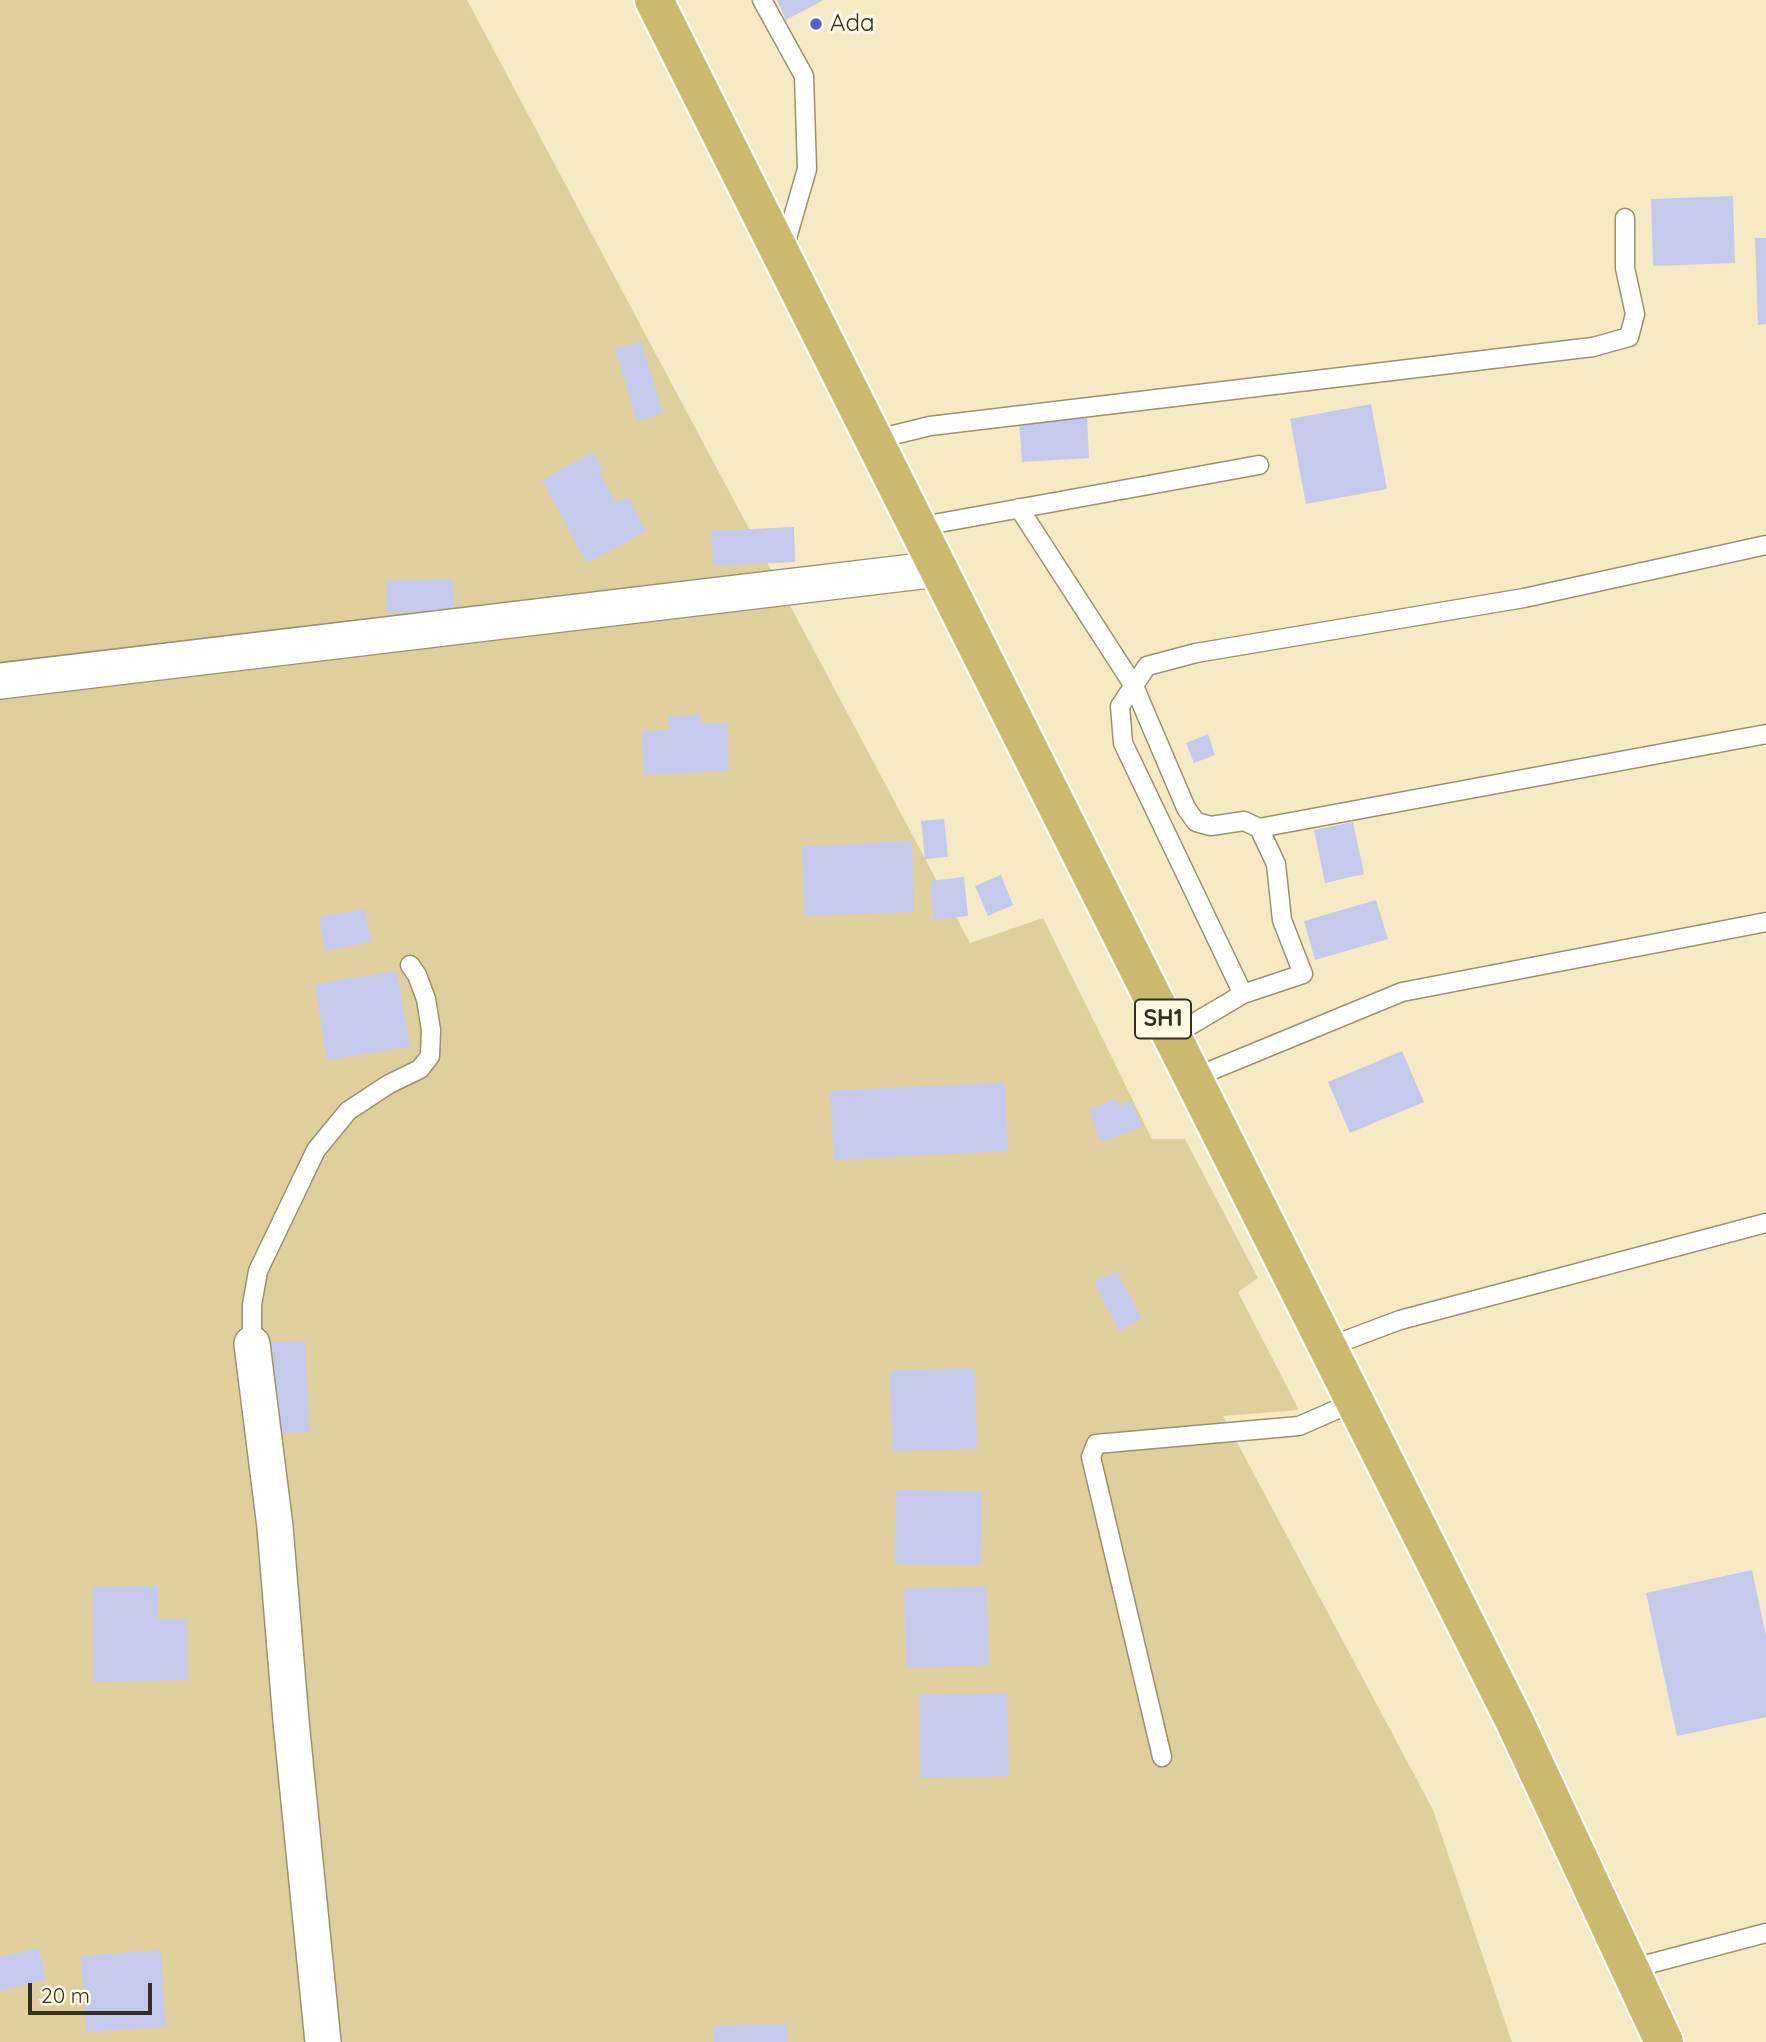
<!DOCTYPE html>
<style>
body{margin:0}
#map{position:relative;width:1766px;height:2042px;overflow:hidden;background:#f6eac5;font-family:Quicksand,sans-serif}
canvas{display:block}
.scale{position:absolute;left:28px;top:1983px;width:124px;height:32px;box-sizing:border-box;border:4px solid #353022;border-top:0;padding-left:9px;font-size:21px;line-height:24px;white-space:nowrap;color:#353022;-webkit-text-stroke:5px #fff8e2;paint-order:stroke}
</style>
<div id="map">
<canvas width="1766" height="2042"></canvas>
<div class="scale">20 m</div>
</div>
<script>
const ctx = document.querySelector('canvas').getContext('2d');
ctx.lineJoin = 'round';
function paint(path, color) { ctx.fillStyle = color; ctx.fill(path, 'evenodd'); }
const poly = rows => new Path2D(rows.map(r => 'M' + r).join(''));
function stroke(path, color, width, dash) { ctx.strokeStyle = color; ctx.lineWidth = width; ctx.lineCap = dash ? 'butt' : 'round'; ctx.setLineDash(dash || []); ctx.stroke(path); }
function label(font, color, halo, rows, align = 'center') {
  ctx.font = font + ' Quicksand,sans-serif'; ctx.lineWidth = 7; ctx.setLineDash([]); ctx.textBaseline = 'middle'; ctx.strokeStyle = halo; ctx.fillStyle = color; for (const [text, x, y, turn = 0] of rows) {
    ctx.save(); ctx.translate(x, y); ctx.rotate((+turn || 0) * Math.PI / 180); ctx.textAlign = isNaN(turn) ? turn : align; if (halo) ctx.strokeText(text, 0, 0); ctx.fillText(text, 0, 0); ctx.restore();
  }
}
const green = poly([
 [0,0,467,0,970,943,1043,918,1152,1139,1185,1139,1258,1278,1238,1292,1299,1410,1223,1416,1433,1810,1512,2042,0,2042]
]);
const building = poly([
 [777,0,824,0,786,20],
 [1733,196,1735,263,1653,266,1651,199],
 [1755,238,1766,238,1766,324,1758,325],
 [641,341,663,413,637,421,615,349],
 [1371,404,1387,489,1306,504,1290,419],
 [1087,416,1089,458,1022,462,1019,420],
 [593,452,603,471,600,473,616,503,628,497,646,531,587,563,542,480],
 [794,527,795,562,713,566,711,531],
 [453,579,454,612,387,613,386,581],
 [701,714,702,724,727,723,729,771,644,775,642,731,669,730,668,716],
 [1208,734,1215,755,1194,763,1186,743],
 [944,819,948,857,925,859,921,821],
 [1353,822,1364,874,1325,883,1314,830],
 [912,841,914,912,805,916,802,846],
 [1001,875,1013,905,988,916,975,886],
 [964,877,968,916,934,920,930,881],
 [1376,900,1388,939,1315,960,1304,921],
 [365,909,371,942,325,951,319,917],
 [397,971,410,1047,327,1060,315,984],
 [1402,1051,1424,1102,1350,1133,1328,1082],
 [1005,1082,1008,1151,834,1160,830,1091],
 [1117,1099,1119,1106,1132,1101,1142,1127,1101,1142,1089,1110],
 [1117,1271,1142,1319,1119,1331,1094,1282],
 [305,1341,310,1432,272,1434,267,1342],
 [975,1368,977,1449,892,1451,890,1371],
 [896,1490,982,1492,981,1565,895,1564],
 [1752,1570,1766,1636,1766,1717,1677,1736,1646,1593],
 [158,1586,158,1619,187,1619,187,1680,93,1682,92,1587],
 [986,1586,989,1665,907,1668,904,1589],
 [1007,1693,1009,1776,920,1778,919,1695],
 [39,1948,46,1980,0,1991,0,1957],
 [161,1950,166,2027,86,2032,81,1956],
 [787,2024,787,2042,714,2042,713,2026]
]);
const lane = poly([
 [762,0,804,76,807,169,783,252],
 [873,440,930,426,1593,347,1629,337,1635,314,1625,268,1625,218],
 [1019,508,1134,686,1186,808,1196,822,1211,826,1244,821,1259,828,1276,864,1282,920,1303,974,1243,994],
 [917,527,1259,465],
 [1259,828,1766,734],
 [1172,1036,1243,994,1123,743,1120,706,1147,666,1196,653,1524,598,1766,545],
 [1193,1078,1402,992,1766,922],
 [252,1344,252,1305,258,1271,316,1150,348,1111,389,1084,420,1069,430,1056,431,1030,426,999,417,975,410,965],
 [1328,1347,1400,1320,1766,1223],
 [1162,1757,1091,1457,1096,1444,1299,1426,1354,1402],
 [1630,1969,1766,1933]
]);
const street = poly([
 [0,681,938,569],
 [252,1344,275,1527,291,1721,323,2042]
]);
const primary = poly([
 [654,0,1514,1720,1664,2042]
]);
const markers = [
 [816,24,7,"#5d5bd3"]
];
const shields = [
 [1163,1019,56]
];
const shieldNames = [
 ["SH1",1163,1019]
];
const poiNames = [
 ["Ada",830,24]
];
paint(green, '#dfcf9d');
paint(building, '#c5caed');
stroke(lane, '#9c916e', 21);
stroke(street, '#9c916e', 38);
stroke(primary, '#fff', 42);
stroke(lane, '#fff', 18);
stroke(street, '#fff', 35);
stroke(primary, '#cbb96e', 38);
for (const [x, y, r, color] of markers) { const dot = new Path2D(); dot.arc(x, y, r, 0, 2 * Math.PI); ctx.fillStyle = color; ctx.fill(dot); stroke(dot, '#fff8e2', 2.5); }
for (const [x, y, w] of shields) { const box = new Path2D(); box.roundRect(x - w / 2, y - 19.5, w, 39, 5); ctx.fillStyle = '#fff8e2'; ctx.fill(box); stroke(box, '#353022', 2); }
label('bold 23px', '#353022', null, shieldNames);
label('24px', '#353022', '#fff8e2', poiNames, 'left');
</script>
